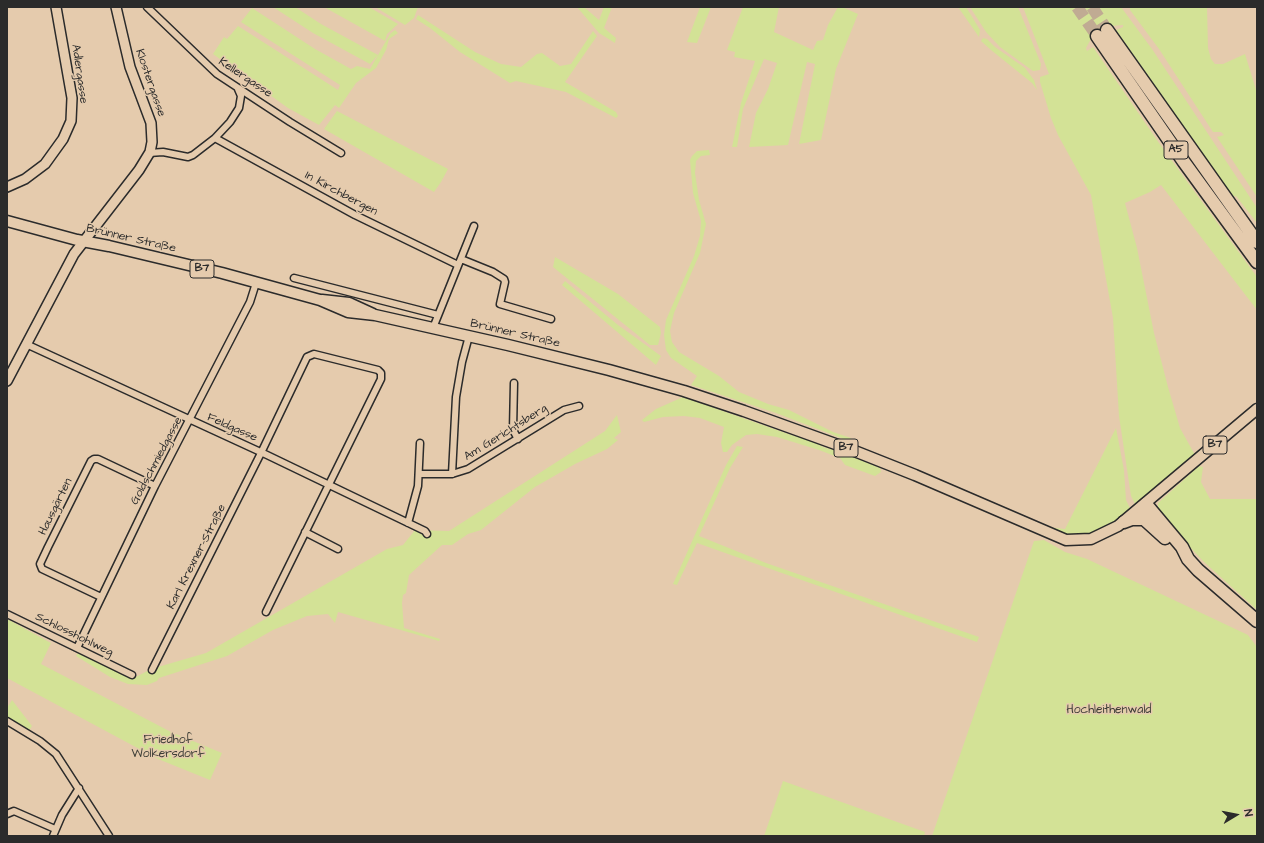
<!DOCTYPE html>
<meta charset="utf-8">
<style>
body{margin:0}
#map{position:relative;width:1264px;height:843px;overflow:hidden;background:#e5cbad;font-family:"Architects Daughter",sans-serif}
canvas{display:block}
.frame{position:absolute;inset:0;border:8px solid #2b2b2b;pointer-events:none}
.north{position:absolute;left:1216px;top:795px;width:40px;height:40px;-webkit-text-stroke:3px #e5cbad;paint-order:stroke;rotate:80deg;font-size:11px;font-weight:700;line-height:16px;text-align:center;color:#2b2b2b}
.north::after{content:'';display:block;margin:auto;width:14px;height:18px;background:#2b2b2b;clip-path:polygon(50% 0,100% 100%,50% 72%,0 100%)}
</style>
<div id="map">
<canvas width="1264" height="843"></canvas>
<div class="frame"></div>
<div class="north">N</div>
</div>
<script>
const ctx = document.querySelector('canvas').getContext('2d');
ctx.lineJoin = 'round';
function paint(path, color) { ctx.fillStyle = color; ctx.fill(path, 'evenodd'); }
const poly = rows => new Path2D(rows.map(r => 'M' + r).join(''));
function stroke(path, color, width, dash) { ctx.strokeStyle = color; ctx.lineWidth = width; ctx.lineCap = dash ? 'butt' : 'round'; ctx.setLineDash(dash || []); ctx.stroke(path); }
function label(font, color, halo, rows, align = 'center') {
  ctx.font = font + ' "Architects Daughter",sans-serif'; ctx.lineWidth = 3; ctx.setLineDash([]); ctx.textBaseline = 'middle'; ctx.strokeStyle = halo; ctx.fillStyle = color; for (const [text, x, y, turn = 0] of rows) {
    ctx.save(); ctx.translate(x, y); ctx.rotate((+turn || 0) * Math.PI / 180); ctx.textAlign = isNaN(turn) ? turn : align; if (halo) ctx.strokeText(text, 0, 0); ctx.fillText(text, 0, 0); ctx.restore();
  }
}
const green = poly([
 [273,7,295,7,321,24,378,55,370,64,313,33],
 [324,7,369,7,398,24,387,34,385,41],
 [375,7,418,7,414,18,405,25],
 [577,7,584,7,599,20,604,7,612,7,604,28,616,38,615,43,599,33],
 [700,7,711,7,697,43,687,42],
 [743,7,779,7,774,32,813,50,817,41,823,40,828,25,838,7,842,7,858,14,836,69,821,140,799,144,815,64,807,62,788,145,749,147,756,113,768,89,777,63,764,59,743,109,737,147,732,147,741,103,755,61,734,57,735,52,727,50],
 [958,7,966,7,971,15,980,30,979,37],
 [970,7,1018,7,1041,64,1040,70,1033,71,1000,47,986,32],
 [1023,7,1121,7,1152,49,1257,208,1257,223,1236,196,1233,197,1116,30,1123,27,1123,25,1111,26,1091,39,1086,48,1087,51,1093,47,1159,143,1257,277,1257,310,1161,185,1150,192,1125,203,1137,248,1154,333,1168,387,1180,428,1195,455,1138,503,1135,504,1131,496,1119,416,1113,318,1091,195,1058,135,1051,118,1040,82,1040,77,1049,74],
 [1130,7,1207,7,1208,48,1211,59,1215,64,1223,64,1245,54,1257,93,1257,197,1217,137,1224,135,1221,132,1213,132,1159,49,1130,10],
 [252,8,315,49,351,69,357,66,370,69,390,34,395,30,398,33,389,39,386,50,376,68,356,83,339,108,335,105,319,125,288,108,213,54,224,37,227,39,238,26,338,90,340,85,241,22],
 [418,15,475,52,501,64,521,67,537,54,542,53,560,66,571,64,593,31,597,36,565,82,616,112,618,116,616,118,566,92,516,81,510,83,460,52,430,28,416,19],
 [983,38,987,39,995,47,1025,68,1034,80,1037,90,1032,83,991,50,981,41],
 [337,111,448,169,441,182,434,192,324,129],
 [709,150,710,155,701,156,696,161,695,173,699,200,706,224,700,253,674,313,670,331,672,342,679,352,719,376,739,392,768,404,789,410,833,432,851,438,849,441,776,413,691,385,697,376,671,358,666,350,664,335,666,320,694,256,700,236,701,221,693,193,690,160,692,156,697,151],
 [555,257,618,294,660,327,661,333,658,345,650,345,553,267],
 [565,281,618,325,661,356,656,365,562,285],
 [683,397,794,436,811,440,823,447,844,453,880,468,881,472,875,476,845,465,840,458,819,450,777,437,757,434,746,435,732,445,727,452,723,452,721,443,724,427,700,418,684,416,663,417,644,422,642,420,656,409],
 [617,415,621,432,614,438,618,440,607,449,575,464,535,487,481,530,468,534,452,545,442,545,409,575,406,593,403,595,402,603,404,628,440,639,439,641,338,612,335,623,328,614,307,616,273,630,227,656,159,678,157,681,147,685,128,684,110,677,76,656,78,653,134,678,151,669,206,653,387,549,403,545,415,530,449,531,605,431],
 [1116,428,1124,470,1126,500,1131,510,1121,519,1096,533,1086,535,1070,535,1047,527,1065,529],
 [737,446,743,447,730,468,699,536,766,563,979,637,977,642,697,543,677,585,673,584,726,465],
 [1199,466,1203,467,1201,482,1210,499,1257,499,1257,610,1203,561,1163,518,1158,507,1158,503],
 [1044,540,1065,552,1087,559,1248,635,1257,647,1257,836,932,836,1034,541],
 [7,619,51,643,41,664,171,732,222,753,210,780,158,759,7,678],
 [12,700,32,726,29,731,7,717,7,708],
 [783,781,925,832,924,836,764,836]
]);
const highwayTunnel = poly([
 [1077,7,1097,36],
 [1092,7,1107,30]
]);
const street = poly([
 [147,7,217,74,290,122,341,153],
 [215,138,355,215,458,265],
 [149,153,163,152,188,157,193,155,215,138,230,122,239,108,241,96,238,89],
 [461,259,493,272,504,279,505,282,500,304,551,319],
 [294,278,438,315],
 [433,328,474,226],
 [26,344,267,455,425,531,427,534],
 [514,383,513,430,518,439],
 [419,474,452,474,468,469,564,410,579,406],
 [452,474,456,397,462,362,469,336],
 [408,523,418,486,420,443],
 [305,532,338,549],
 [101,597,42,569,40,564,48,547,91,461,94,459,98,459,155,486],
 [7,614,132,675],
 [77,648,155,486,250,302,256,283],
 [152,670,261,453,307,357,314,354,378,370,381,373,381,379,266,612],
 [7,721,40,741,56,754,109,836],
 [7,814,14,811,55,829],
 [53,836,62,815,79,788]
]);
const secondary = poly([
 [7,187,25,179,45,164,63,139,71,121,72,98,56,7],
 [7,381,74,254,139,170,150,152,152,142,151,123,130,67,116,7]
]);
const primary = poly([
 [7,221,77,240,109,246,222,273,320,300,348,312,375,315,508,345,609,370,684,391,744,411,852,450,915,475,1066,540,1091,539,1118,526,1257,409],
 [322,300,349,303,373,314]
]);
const highway = poly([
 [1107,30,1257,242],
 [1097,36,1184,162,1257,262],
 [1146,504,1182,547,1188,559,1198,570,1257,621],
 [1143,507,1144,519,1165,538],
 [1124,522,1132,519,1144,519]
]);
const shields = [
 [1176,150,24],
 [202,269,24],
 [1215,445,24],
 [846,448,24]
];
const shieldNames = [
 ["A5",1176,150],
 ["B7",202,269],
 ["B7",1215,445],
 ["B7",846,448]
];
const streetNames = [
 ["Adlergasse",79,74,82],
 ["Kellergasse",245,78,34],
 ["Klostergasse",150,83,71],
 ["In Kirchbergen",341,194,28],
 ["Brünner Straße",131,239,13],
 ["Brünner Straße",515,334,13],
 ["Feldgasse",232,428,24],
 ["Am Gerichtsberg",506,433,-32],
 ["Goldschmiedgasse",157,461,-62],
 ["Hausgärten",56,507,-64],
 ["Karl Krexner-Straße",197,557,-63],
 ["Schlosshohlweg",74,635,26]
];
const parkNames = [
 ["Hochleithenwald",1109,710],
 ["Friedhof",168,740],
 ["Wolkersdorf",168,754]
];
paint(green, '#d3e296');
stroke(highwayTunnel, '#c0ab93', 12, [12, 6]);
stroke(street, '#2b2b2b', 9);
stroke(secondary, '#2b2b2b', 12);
stroke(primary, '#2b2b2b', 13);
stroke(highway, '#2b2b2b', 15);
stroke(street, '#e5cbad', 6);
stroke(secondary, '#e5cbad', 9);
stroke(primary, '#e5cbad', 10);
stroke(highway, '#e5cbad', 12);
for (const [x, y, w] of shields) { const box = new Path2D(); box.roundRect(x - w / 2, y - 9, w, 18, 3); ctx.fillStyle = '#e5cbad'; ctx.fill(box); stroke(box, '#2b2b2b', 1); }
label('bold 11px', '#2b2b2b', null, shieldNames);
label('12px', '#2b2b2b', '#e5cbad', streetNames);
label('12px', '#3c3d36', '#e5cbad', parkNames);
</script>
